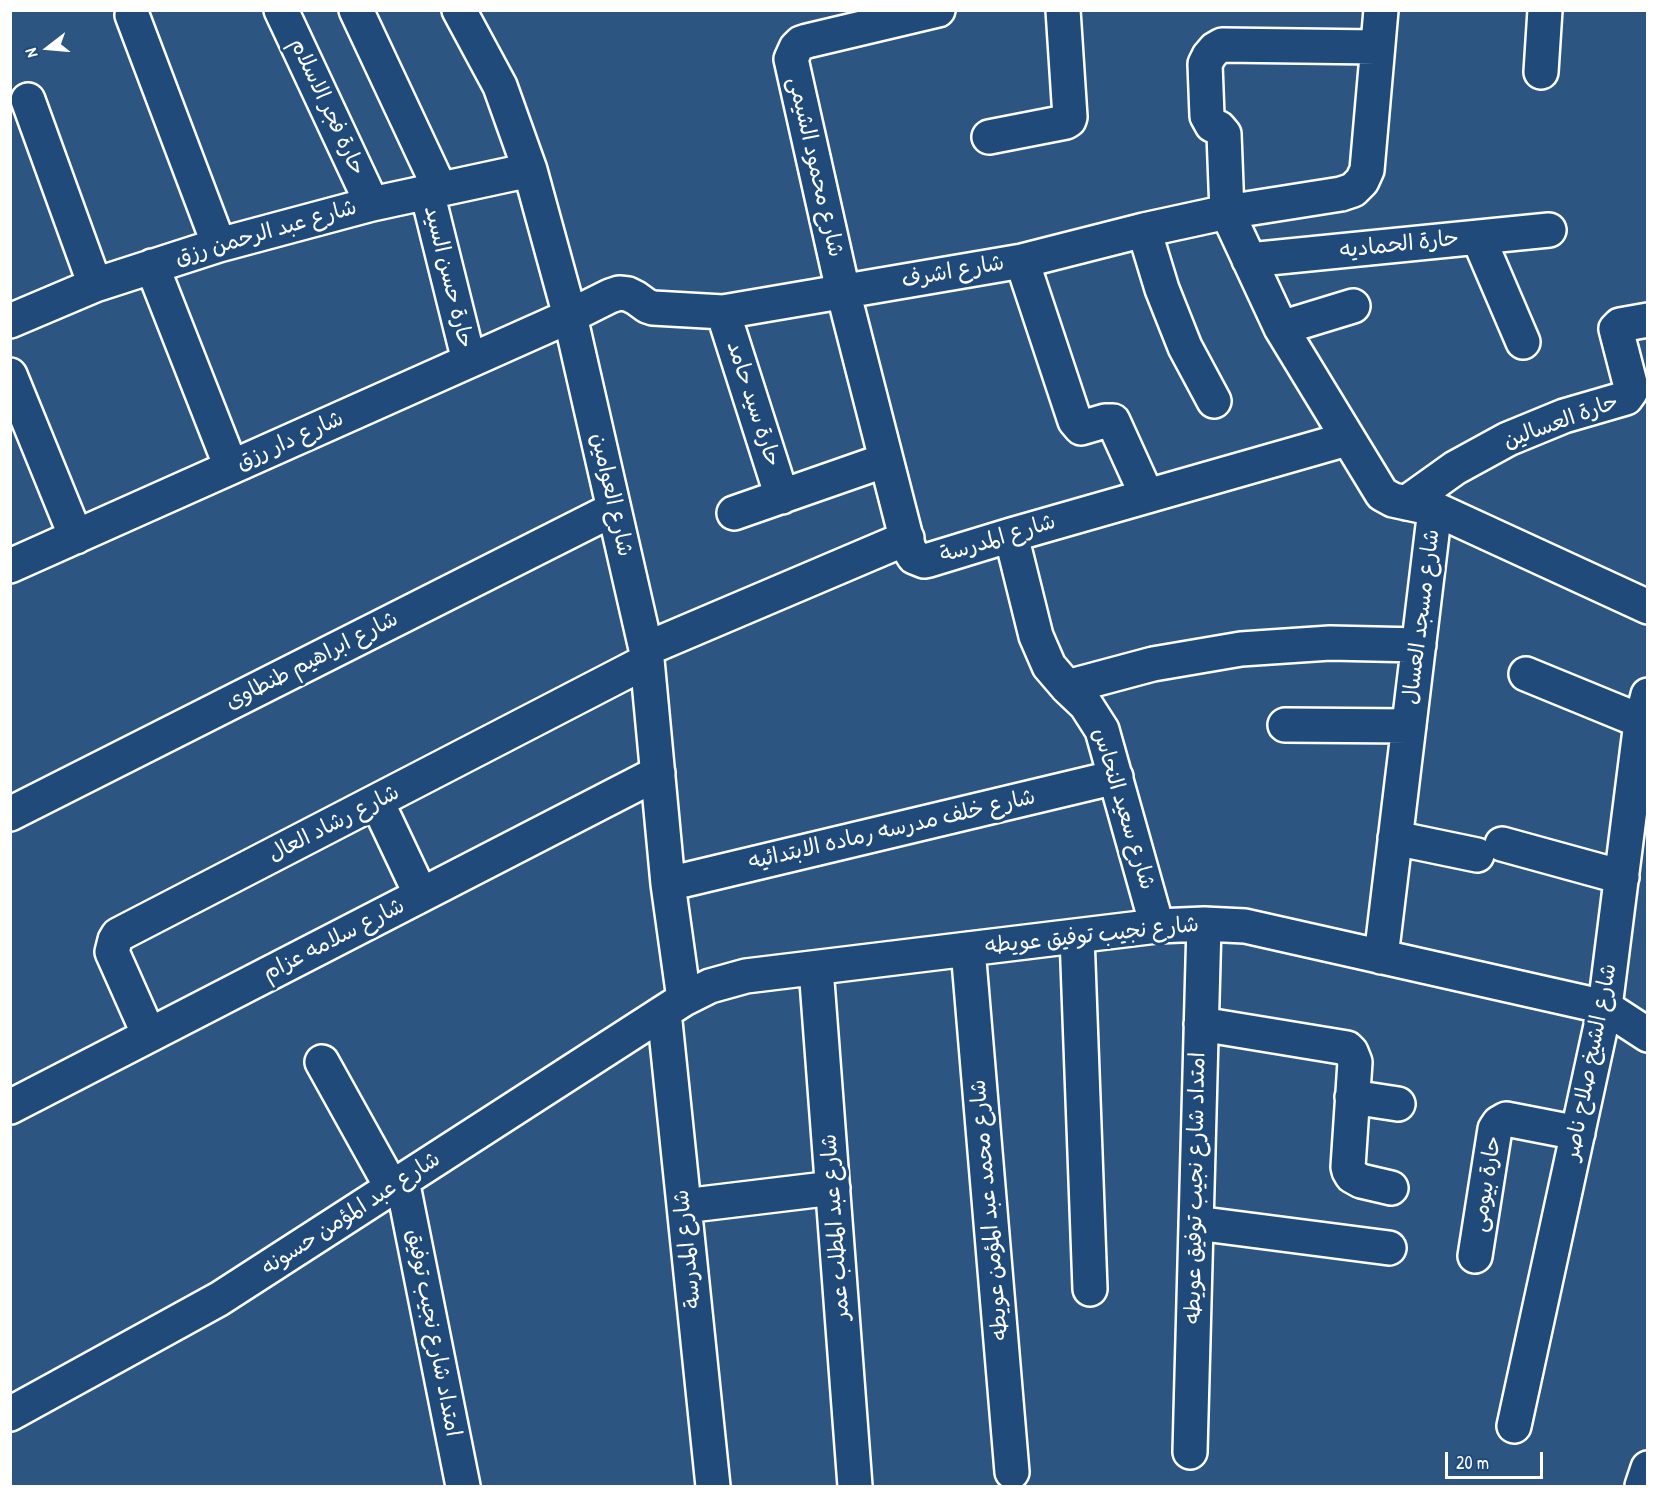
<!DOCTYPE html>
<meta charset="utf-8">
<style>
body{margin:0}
#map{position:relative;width:1658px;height:1497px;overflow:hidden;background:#2c5582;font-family:"Patrick Hand",sans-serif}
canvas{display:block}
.frame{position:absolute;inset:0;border:12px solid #fff;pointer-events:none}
.north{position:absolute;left:18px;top:18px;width:60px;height:60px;-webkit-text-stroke:4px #1f4a7a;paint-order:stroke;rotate:254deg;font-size:16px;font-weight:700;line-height:24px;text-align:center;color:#fff}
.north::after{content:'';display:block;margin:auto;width:21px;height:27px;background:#fff;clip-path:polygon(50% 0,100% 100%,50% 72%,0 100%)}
.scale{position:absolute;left:1445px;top:1452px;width:98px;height:27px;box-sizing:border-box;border:3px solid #fff;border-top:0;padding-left:8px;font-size:18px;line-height:21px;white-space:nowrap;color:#fff;-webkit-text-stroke:4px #1f4a7a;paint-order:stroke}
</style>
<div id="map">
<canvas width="1658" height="1497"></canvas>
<div class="frame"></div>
<div class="north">N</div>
<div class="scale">20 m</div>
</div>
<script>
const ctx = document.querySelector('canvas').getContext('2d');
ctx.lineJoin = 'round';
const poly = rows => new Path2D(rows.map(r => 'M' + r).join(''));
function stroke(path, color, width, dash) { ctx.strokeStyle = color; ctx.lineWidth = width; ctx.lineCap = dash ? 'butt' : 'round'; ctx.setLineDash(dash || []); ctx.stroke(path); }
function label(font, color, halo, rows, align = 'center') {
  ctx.font = font + ' "Patrick Hand","Playpen Sans Arabic",sans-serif'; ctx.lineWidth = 6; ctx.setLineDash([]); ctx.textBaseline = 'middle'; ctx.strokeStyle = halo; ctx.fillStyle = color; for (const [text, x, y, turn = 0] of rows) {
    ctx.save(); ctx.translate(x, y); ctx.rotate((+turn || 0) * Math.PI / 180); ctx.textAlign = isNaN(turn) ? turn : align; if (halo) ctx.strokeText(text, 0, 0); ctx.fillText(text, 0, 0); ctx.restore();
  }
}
const minor = poly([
 [281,10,372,204],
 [356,10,440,189],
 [459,10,500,86,530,170,570,316,614,509,646,649,668,884,684,999],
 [938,10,807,41,801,43,796,48,791,59,843,291,909,549,914,557,924,561,929,560,1011,535,1347,439],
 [132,15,219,245],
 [1377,47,1222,45,1215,49,1209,56,1205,64,1207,116,1212,125,1219,128,1224,134,1227,212,1281,328,1382,494,1393,500,1435,509,1648,607],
 [1541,72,1545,10],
 [28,100,95,285],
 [989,137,1066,122,1069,120,1070,117,1063,10],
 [427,192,469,361],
 [1144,230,1162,289,1185,347,1214,401],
 [1478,237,1523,342],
 [1249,260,1549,230],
 [1022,261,1075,421,1081,428,1105,421,1113,421,1147,496],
 [152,266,231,467],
 [723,312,782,497],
 [10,321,95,285,219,245,372,204,530,170],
 [1281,328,1353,306],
 [10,375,76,537],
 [1406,503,1455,468,1508,439,1564,416,1626,398,1631,391,1631,387,1616,329,1620,325,1648,320],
 [734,513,886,460],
 [1011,535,1036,636,1049,666,1067,687,1086,705,1102,730,1157,926],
 [10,566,570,316,610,296,619,293,628,294,636,298,647,306,653,308,723,312,1022,261,1144,230,1227,212,1341,194,1353,190,1362,181,1367,170,1381,10],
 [646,649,907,538],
 [1526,674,1648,724],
 [1067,687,1153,664,1241,649,1330,643,1419,645],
 [1285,725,1409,726],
 [377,802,421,895],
 [10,814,614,509],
 [1395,838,1477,855],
 [1502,844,1622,877],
 [668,884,1116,777],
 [1077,936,1090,1289],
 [968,949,1012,1472],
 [1381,957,1435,509],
 [816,968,855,1486],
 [664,1012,713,1486],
 [1201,1024,1347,1048,1351,1052,1355,1062,1348,1167,1349,1171,1352,1176,1361,1181,1391,1188],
 [149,1035,112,952,115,940,118,935,647,661],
 [322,1062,392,1188],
 [1352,1097,1398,1104],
 [10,1107,658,773],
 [402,1180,463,1486],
 [684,1206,833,1188],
 [1196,1223,1389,1248],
 [1475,1256,1495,1129,1499,1123,1506,1119,1578,1133],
 [10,1414,219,1299,684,999,710,986,746,976,1157,926,1204,924,1245,926,1605,1007,1648,1035],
 [1514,1426,1605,1007,1641,722,1648,695],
 [1190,1452,1204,924],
 [1642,1486,1648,1468]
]);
const streetNames = [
 ["حارة فجر الاسلام",327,107,65],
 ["شارع محمود الشيمى",815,167,77],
 ["شارع عبد الرحمن رزق",266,233,-16],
 ["حارة الحماديه",1399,245,-6],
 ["شارع اشرف",953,272,-10],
 ["حارة حسن السيد",448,277,76],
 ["حارة سيد حامد",753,404,72],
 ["حارة العسالين",1561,422,-20],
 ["شارع دار رزق",290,441,-24],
 ["شارع العوامين",611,495,77],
 ["شارع المدرسة",998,539,-17],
 ["شارع مسجد العسال",1422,617,-83],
 ["شارع ابراهيم طنطاوى",312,661,-27],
 ["شارع سعيد النحاس",1123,809,73],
 ["شارع رشاد العال",334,824,-27],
 ["شارع خلف مدرسه رماده الابتدائيه",892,830,-13],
 ["شارع نجيب توفيق عويطه",1092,936,-6],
 ["شارع سلامه عزام",334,940,-27],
 ["شارع الشيخ صلاح ناصر",1591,1062,-79],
 ["حارة بيومى",1487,1184,-81],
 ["امتداد شارع نجيب توفيق عويطه",1196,1188,-89],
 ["شارع محمد عبد المؤمن عويطه",990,1210,-95],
 ["شارع عبد المؤمن حسونه",351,1214,-33],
 ["شارع عبد المطلب عمر",836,1227,-94],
 ["شارع المدرسة",688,1249,-96],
 ["امتداد شارع نجيب توفيق",433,1333,79]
];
stroke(minor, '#fff', 38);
stroke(minor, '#1f4a7a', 33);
label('22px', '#fff', '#1f4a7a', streetNames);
</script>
